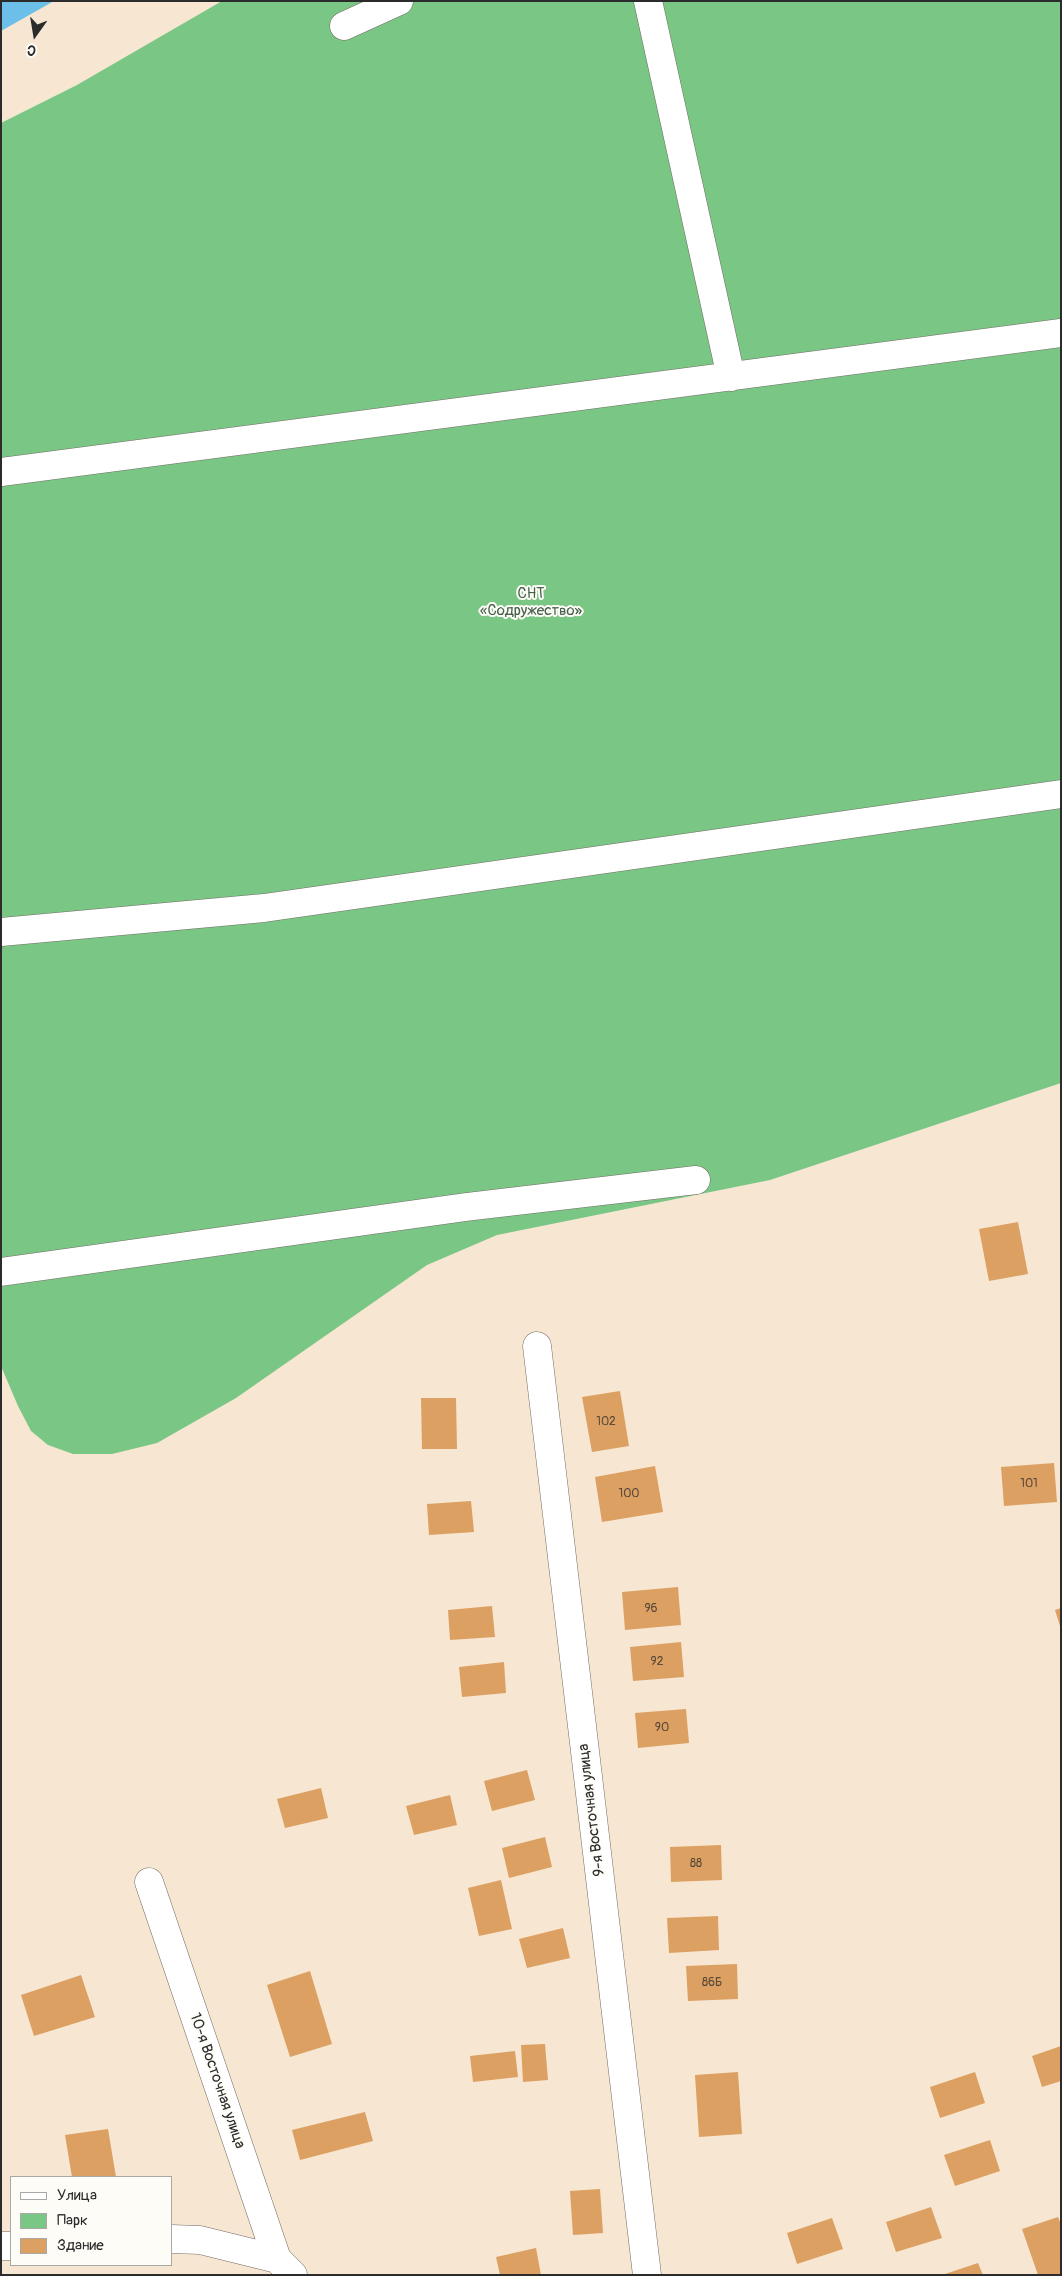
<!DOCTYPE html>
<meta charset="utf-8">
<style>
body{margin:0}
#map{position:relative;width:1062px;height:2276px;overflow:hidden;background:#f7e6d1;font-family:Pangolin,sans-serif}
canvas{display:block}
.frame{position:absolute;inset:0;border:2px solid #2b2b2b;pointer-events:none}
.legend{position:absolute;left:10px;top:2176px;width:162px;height:90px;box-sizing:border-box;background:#fdfcf7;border:1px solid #a9a8a5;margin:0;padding:6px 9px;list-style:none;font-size:15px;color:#2b2b2b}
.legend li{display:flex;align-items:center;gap:10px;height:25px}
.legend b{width:25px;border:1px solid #a9a8a5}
.north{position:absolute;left:10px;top:10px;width:50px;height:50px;-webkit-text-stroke:4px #fdfcf7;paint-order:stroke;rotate:193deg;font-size:14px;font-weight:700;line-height:20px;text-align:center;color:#2b2b2b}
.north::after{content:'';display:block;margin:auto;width:18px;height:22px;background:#2b2b2b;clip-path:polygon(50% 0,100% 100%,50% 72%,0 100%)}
</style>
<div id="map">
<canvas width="1062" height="2276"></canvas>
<div class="frame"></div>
<ul class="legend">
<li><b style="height:6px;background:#fff"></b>Улица</li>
<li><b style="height:14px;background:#79c685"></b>Парк</li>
<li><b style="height:14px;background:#dca062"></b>Здание</li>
</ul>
<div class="north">С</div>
</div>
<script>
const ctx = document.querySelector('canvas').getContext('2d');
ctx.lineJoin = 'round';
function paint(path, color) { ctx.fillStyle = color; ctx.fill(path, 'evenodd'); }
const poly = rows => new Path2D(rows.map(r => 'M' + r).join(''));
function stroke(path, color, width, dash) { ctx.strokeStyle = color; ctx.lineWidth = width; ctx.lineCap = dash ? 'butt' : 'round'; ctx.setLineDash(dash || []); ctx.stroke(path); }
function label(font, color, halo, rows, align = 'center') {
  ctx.font = font + ' Pangolin,sans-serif'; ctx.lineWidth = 4; ctx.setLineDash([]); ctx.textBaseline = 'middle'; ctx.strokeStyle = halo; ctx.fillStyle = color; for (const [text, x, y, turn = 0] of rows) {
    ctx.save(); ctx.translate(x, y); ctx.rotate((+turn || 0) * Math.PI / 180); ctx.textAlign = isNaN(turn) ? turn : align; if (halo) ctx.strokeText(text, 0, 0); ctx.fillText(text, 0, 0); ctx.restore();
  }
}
const green = poly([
 [222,1,1061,1,1061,1083,770,1180,497,1235,427,1265,236,1398,157,1443,112,1454,73,1454,48,1445,31,1431,18,1406,1,1366,1,123,77,85]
]);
const water = poly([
 [1,1,54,1,1,31]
]);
const building = poly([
 [1018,1222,1028,1274,989,1281,979,1229],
 [620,1391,629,1446,592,1452,582,1397],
 [421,1398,456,1398,457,1449,422,1449],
 [1054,1463,1057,1502,1004,1506,1001,1467],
 [655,1466,663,1512,602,1522,595,1477],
 [471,1501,474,1532,429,1535,427,1504],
 [678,1587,681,1625,625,1630,622,1592],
 [492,1606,495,1637,450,1640,448,1610],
 [1061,1608,1061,1626,1060,1626,1055,1610],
 [681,1642,684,1677,633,1681,630,1647],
 [504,1662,506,1693,462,1697,459,1667],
 [686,1709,689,1743,638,1748,635,1713],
 [527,1770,535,1800,492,1811,484,1781],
 [321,1788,328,1818,285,1828,277,1799],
 [450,1795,457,1825,414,1835,406,1806],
 [545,1837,552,1867,509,1878,502,1848],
 [721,1845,722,1880,671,1882,670,1847],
 [501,1880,512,1929,479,1936,468,1888],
 [718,1916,719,1950,669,1953,667,1918],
 [563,1928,570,1958,527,1968,519,1939],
 [737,1964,738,1999,688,2001,686,1966],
 [310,1971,332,2044,290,2057,267,1985],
 [81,1975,95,2017,34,2036,21,1995],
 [545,2044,548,2080,523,2082,521,2045],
 [1061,2046,1061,2081,1042,2087,1032,2056],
 [515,2051,518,2077,473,2082,470,2056],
 [738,2072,742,2134,699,2137,695,2075],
 [975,2072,985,2103,940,2118,930,2087],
 [365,2112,373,2141,300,2160,292,2130],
 [108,2129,116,2177,72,2177,65,2135],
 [990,2140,1000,2171,955,2186,944,2155],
 [600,2189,603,2233,573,2235,570,2191],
 [931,2207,942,2238,896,2252,886,2222],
 [1058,2217,1061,2224,1061,2275,1038,2275,1022,2229],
 [832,2218,843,2249,797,2264,787,2233],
 [536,2248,541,2275,500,2275,496,2257],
 [978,2263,983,2275,945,2275,945,2274]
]);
const minor = poly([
 [648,1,731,377],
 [344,26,399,1],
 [1,472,1061,333],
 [1,932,264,908,1061,794],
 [1,1272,466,1207,696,1180],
 [537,1346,647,2275],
 [149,1882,277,2259,293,2275],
 [171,2239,200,2240,277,2259],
 [1,2246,11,2246]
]);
const numberNames = [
 ["102",606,1422],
 ["101",1029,1484],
 ["100",629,1494],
 ["96",651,1609],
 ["92",657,1662],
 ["90",662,1728],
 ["88",696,1864],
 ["86Б",712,1983]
];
const parkNames = [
 ["СНТ",531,594],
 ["«Содружество»",531,611]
];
const streetNames = [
 ["9-я Восточная улица",592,1810,-97],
 ["10-я Восточная улица",217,2081,71]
];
paint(green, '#79c685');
paint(water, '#6cbfe8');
paint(building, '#dca062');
stroke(minor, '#726c65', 29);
stroke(minor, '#fff', 28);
label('12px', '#574839', null, numberNames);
label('15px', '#46614a', '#fdfcf7', parkNames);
label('15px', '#2b2b2b', '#fdfcf7', streetNames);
</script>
